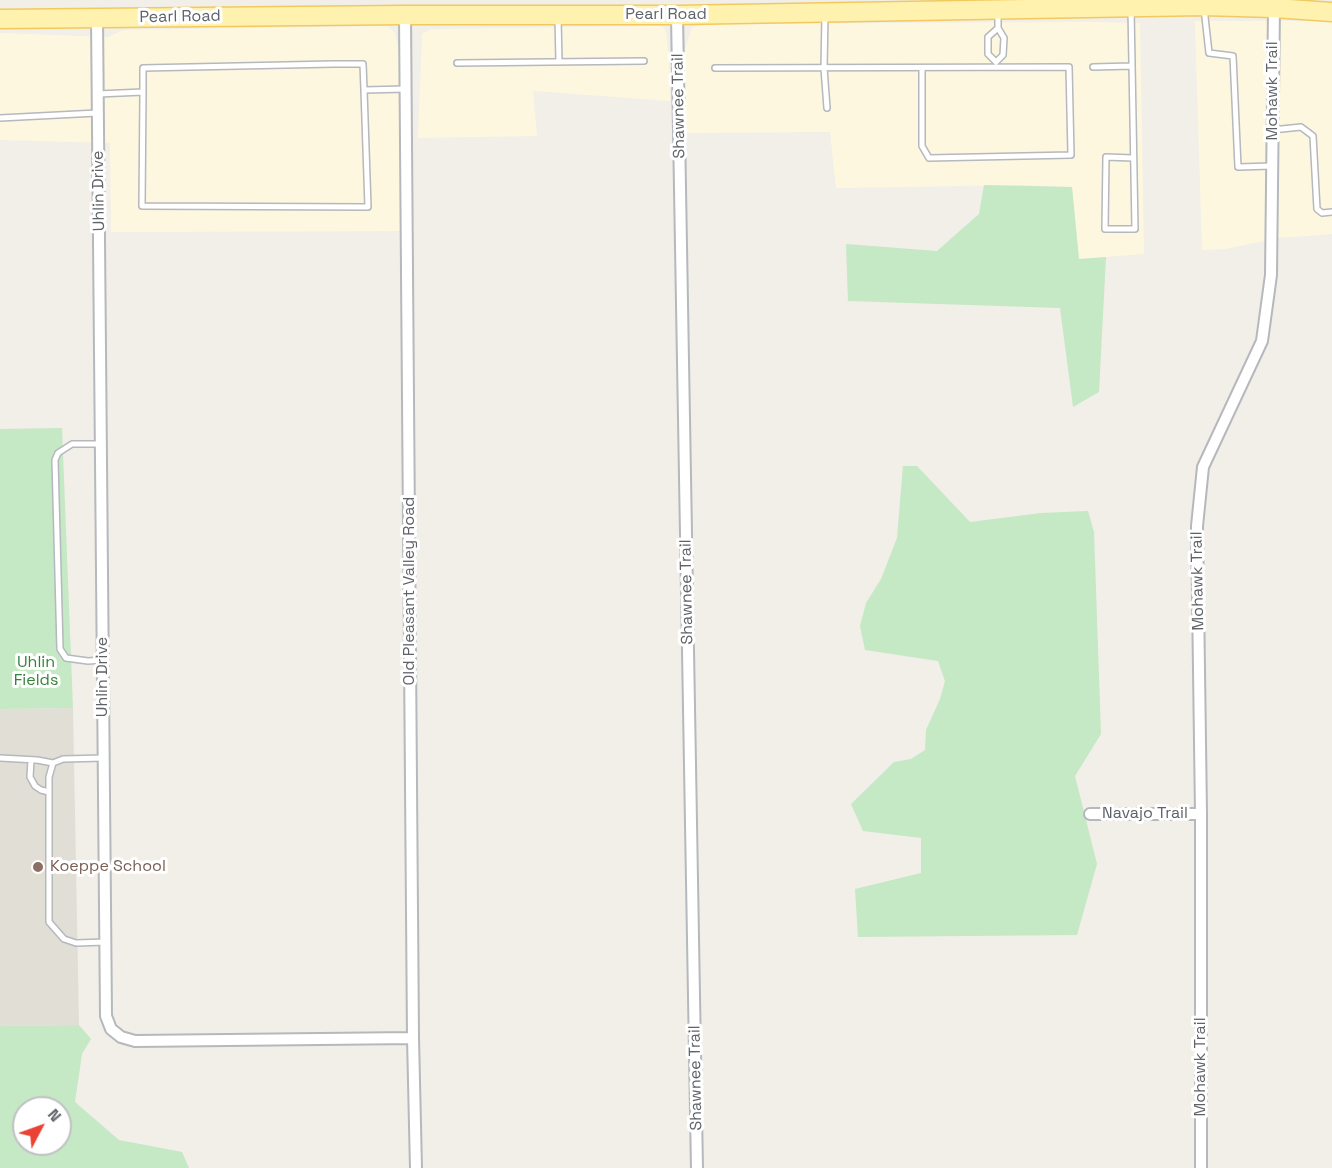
<!DOCTYPE html>
<style>
body{margin:0}
#map{position:relative;width:1332px;height:1168px;overflow:hidden;background:#f1efe8;font-family:"Space Grotesk",sans-serif}
canvas{display:block}
.north{position:absolute;left:12px;top:1096px;width:60px;height:60px;box-sizing:border-box;background:#fff;border:2px solid #bfc1c3;border-radius:50%;rotate:49deg;font-size:16px;font-weight:700;line-height:24px;text-align:center;color:#5f6368}
.north::after{content:'';display:block;margin:auto;width:21px;height:27px;background:#ea4335;clip-path:polygon(50% 0,100% 100%,50% 72%,0 100%)}
</style>
<div id="map">
<canvas width="1332" height="1168"></canvas>
<div class="north">N</div>
</div>
<script>
const ctx = document.querySelector('canvas').getContext('2d');
ctx.lineJoin = 'round';
function paint(path, color) { ctx.fillStyle = color; ctx.fill(path, 'evenodd'); }
const poly = rows => new Path2D(rows.map(r => 'M' + r).join(''));
function stroke(path, color, width, dash) { ctx.strokeStyle = color; ctx.lineWidth = width; ctx.lineCap = dash ? 'butt' : 'round'; ctx.setLineDash(dash || []); ctx.stroke(path); }
function label(font, color, halo, rows, align = 'center') {
  ctx.font = font + ' "Space Grotesk",sans-serif'; ctx.lineWidth = 6; ctx.setLineDash([]); ctx.textBaseline = 'middle'; ctx.strokeStyle = halo; ctx.fillStyle = color; for (const [text, x, y, turn = 0] of rows) {
    ctx.save(); ctx.translate(x, y); ctx.rotate((+turn || 0) * Math.PI / 180); ctx.textAlign = isNaN(turn) ? turn : align; if (halo) ctx.strokeText(text, 0, 0); ctx.fillText(text, 0, 0); ctx.restore();
  }
}
const commercial = poly([
 [1195,21,1332,21,1332,234,1278,238,1225,249,1202,250],
 [1087,22,1140,23,1144,254,1079,259,1072,187,1018,185,836,188,830,132,685,133,683,55,692,27,711,24],
 [387,26,395,33,400,57,408,139,414,231,111,232,110,143,0,140,0,33,109,37,123,30],
 [661,26,666,30,669,59,670,101,533,91,537,136,418,138,422,34,431,29]
]);
const education = poly([
 [73,708,79,1025,0,1026,0,709]
]);
const green = poly([
 [984,185,1072,187,1079,259,1106,257,1099,392,1073,407,1060,308,848,301,846,244,937,251,979,214],
 [62,428,73,708,0,709,0,429],
 [903,466,917,466,970,522,1041,513,1088,511,1094,532,1101,734,1075,776,1097,864,1077,935,858,937,855,889,921,873,921,838,863,831,851,804,894,762,911,759,925,750,926,730,940,699,945,681,938,661,865,650,860,626,866,603,881,579,897,538],
 [79,1025,91,1039,82,1054,75,1102,119,1140,182,1152,189,1168,0,1168,0,1026],
 [24,1108,60,1108,60,1144,24,1144]
]);
const lane = poly([
 [1204,8,1209,53,1233,56,1238,167,1272,166],
 [1131,9,1135,229,1105,229,1106,157,1133,158],
 [825,15,824,68,827,108],
 [558,18,559,62],
 [998,28,988,37,988,54,996,62,1003,55,1004,38,998,28,998,11],
 [457,63,644,61],
 [1093,67,1132,66],
 [715,68,1069,67,1071,155,929,158,922,146,922,68],
 [143,92,143,68,333,64,363,64,364,90],
 [98,94,143,92,142,206,368,207,364,90,406,89],
 [0,118,97,113],
 [1272,130,1301,127,1313,136,1317,209,1322,213,1332,212],
 [101,444,72,444,58,453,55,460,60,649,66,658,88,661,103,660],
 [0,758,37,760,53,763],
 [104,758,63,759,53,763,49,777,49,922,64,939,76,943,106,942],
 [31,760,30,777,35,786,41,790,49,792]
]);
const street = poly([
 [405,15,413,1038,416,1168],
 [677,15,697,1168],
 [97,18,106,1016,111,1029,121,1037,135,1041,413,1038],
 [1090,814,1201,814],
 [1201,1168,1201,814,1197,526,1203,467,1262,341,1271,275,1274,8]
]);
const primary = poly([
 [0,19,405,15,677,15,1203,6,1274,8,1332,12]
]);
const markers = [
 [38,867,6,"#8d6e63"]
];
const streetNames = [
 ["Pearl Road",666,15],
 ["Pearl Road",180,17,-1],
 ["Mohawk Trail",1273,91,-90],
 ["Shawnee Trail",679,106,-91],
 ["Uhlin Drive",99,191,-91],
 ["Mohawk Trail",1198,581,-91],
 ["Old Pleasant Valley Road",410,591,-90],
 ["Shawnee Trail",687,592,-91],
 ["Uhlin Drive",103,677,-90],
 ["Navajo Trail",1145,814],
 ["Mohawk Trail",1201,1067,-90],
 ["Shawnee Trail",696,1078,-91]
];
const parkNames = [
 ["Uhlin",36,663],
 ["Fields",36,681]
];
const educationNames = [
 ["Koeppe School",50,867]
];
paint(commercial, '#fef7e0');
paint(education, '#e1ded6');
paint(green, '#c5e8c5');
stroke(lane, '#b5b8bc', 8);
stroke(street, '#b5b8bc', 14);
stroke(primary, '#f2c960', 21);
stroke(lane, '#fff', 5);
stroke(street, '#fff', 10);
stroke(primary, '#fff2af', 18);
for (const [x, y, r, color] of markers) { const dot = new Path2D(); dot.arc(x, y, r, 0, 2 * Math.PI); ctx.fillStyle = color; ctx.fill(dot); stroke(dot, '#fff', 2); }
label('16px', '#5f6368', '#fff', streetNames);
label('16px', '#348238', '#fff', parkNames);
label('16px', '#785e54', '#fff', educationNames, 'left');
</script>
